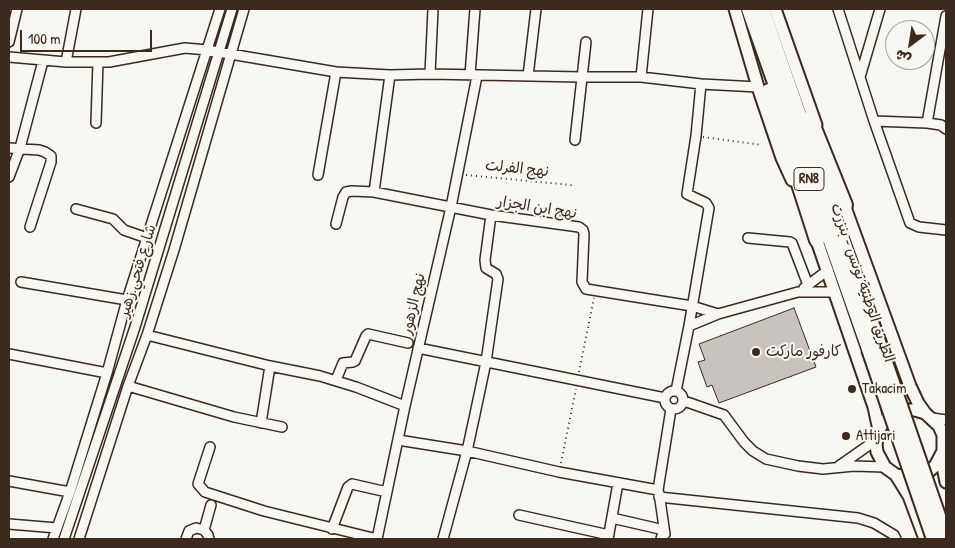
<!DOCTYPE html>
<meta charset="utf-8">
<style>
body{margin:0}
#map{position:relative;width:955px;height:548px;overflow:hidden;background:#f6f6f2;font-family:"Patrick Hand","Playpen Sans Arabic",sans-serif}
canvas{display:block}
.frame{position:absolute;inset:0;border:10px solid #3b2a1e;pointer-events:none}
.north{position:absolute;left:885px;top:20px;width:50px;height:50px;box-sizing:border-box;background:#f6f6f2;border:1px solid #aba49d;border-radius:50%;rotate:211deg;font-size:14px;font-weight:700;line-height:20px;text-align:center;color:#3b2a1e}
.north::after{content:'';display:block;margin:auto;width:18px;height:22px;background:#3b2a1e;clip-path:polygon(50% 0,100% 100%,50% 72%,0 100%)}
.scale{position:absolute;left:20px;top:30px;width:132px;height:22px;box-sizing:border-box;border:2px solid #3b2a1e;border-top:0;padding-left:6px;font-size:15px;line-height:18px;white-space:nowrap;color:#3b2a1e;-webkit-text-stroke:4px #f6f6f2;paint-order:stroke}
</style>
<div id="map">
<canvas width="955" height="548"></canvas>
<div class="frame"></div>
<div class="north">ش</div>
<div class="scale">100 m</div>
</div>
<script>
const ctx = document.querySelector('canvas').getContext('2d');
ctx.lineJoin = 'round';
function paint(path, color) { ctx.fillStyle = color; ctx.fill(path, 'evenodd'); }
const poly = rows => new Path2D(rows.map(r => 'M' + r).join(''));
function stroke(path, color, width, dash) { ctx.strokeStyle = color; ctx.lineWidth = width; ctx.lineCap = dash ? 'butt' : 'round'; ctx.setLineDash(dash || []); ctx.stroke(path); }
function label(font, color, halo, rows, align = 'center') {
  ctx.font = font + ' "Patrick Hand","Playpen Sans Arabic",sans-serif'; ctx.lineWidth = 4; ctx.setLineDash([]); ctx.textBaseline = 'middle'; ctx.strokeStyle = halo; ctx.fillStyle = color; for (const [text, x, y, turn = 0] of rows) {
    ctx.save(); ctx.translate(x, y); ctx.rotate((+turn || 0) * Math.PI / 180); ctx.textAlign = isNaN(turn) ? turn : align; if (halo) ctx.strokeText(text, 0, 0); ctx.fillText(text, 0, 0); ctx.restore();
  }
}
const building = poly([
 [794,308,816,367,719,403,712,385,707,387,698,362,705,360,699,344,794,308]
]);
const path = poly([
 [703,137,762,145],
 [466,175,571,185,573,184],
 [579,372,594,298],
 [561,463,576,389]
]);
const minor = poly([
 [838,9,874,121,910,223,919,227,946,230],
 [9,42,17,9],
 [9,57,66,62,109,62,185,48,207,50,336,72,390,75,430,74,581,77,641,77,701,84,758,87],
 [66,62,76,9],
 [430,74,433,9],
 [470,75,475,9],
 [528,76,536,9],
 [641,77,648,9],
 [860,77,880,9],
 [874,121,927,123,941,125,946,129],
 [96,123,98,62],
 [927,123,946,16],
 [575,140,586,42],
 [9,148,39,150,45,152,51,156,51,162,30,227],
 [318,175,336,72],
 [9,177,20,148,43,61],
 [374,192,390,75],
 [76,209,113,219,124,230,147,238],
 [336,224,343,197,346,192,352,191,374,192,491,215,579,227,583,230,584,234,582,282,586,289,692,306,718,314],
 [748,238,790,242,792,243,808,285],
 [21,282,127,300],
 [804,288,828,270],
 [689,326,718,314,798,292,835,292],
 [147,335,270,366,320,376,356,387,405,406],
 [418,348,665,398],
 [9,354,107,373],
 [336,380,343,363,353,362,355,361,366,336,368,334,408,343],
 [128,386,234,417,282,427],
 '665 400a9 9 0 1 1 18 0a9 9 0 1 1-18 0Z',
 [676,391,689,326,709,208,706,203,687,194,696,136,701,84],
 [684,401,724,415,744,442,753,451,766,459,798,466,823,469,854,466,885,467],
 [932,418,946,420],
 [261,423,270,366],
 [398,440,467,451,559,472,658,490,671,409],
 [210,447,198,484,205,492,264,511,377,539],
 [839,466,869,445,877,435],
 [9,481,70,492],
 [659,493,665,534],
 [659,497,858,518,874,523,894,535,896,539],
 [519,515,609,535],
 [612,518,664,530,661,539],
 [9,524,57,528],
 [332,529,348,487,352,484,387,492],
 [204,530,211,505],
 [53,539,70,492,107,373,127,300,220,9],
 [64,539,135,327,232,9],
 [79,539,128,386,147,335,174,250,244,9],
 [186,539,189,531,196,528,204,530,208,535,209,539],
 [377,539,405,406,451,207,477,76],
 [443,539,467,451,475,414,486,362,498,279,496,274,486,268,485,260,491,215],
 [608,539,618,483]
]);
const major = poly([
 [735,9,758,87,782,158,792,180],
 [775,9,816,125],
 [842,199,910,386,918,403,925,413,939,426,943,435,943,451,935,466,927,473,917,476,907,477,896,475,885,467,877,452,876,444,879,430,885,420,893,414,904,410,915,410,925,413],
 [814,232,874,407,879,430],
 [941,457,946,482],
 [896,475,909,496,925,539]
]);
const highway = poly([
 [749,9,869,349],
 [762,9,879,345],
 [769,91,817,240],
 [810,118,845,205]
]);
const highwayBridge = poly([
 [879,345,946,539],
 [869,349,934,539]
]);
const markers = [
 [756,352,5,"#3b2a1e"],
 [852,389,5,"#3b2a1e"],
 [846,436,5,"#3b2a1e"]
];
const shields = [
 [809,179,30]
];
const shieldNames = [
 ["RN8",809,179]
];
const streetNames = [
 ["نهج الفرلت",517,169,6],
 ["نهج ابن الجزار",537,208,9],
 ["شارع فتحي زهير",138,271,-73],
 ["الطريق الوطنية تونس - بنزرت",862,283,71],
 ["نهج الزهور",414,304,-77]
];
const poiNames = [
 ["كارفور ماركت",766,352],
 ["Takacim",862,389],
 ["Attijari",856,436]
];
paint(building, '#c8c3be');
stroke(building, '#3b2a1e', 1);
stroke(minor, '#3b2a1e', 12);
stroke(major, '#3b2a1e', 15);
stroke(highway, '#3b2a1e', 18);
stroke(path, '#3b2a1e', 2, [1, 4]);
stroke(minor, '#f6f6f2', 9);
stroke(major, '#f6f6f2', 11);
stroke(highway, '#f6f6f2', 14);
stroke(highwayBridge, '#3b2a1e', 18, []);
stroke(highwayBridge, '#f6f6f2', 14);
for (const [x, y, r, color] of markers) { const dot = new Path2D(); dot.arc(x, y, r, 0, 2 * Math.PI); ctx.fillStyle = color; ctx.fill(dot); stroke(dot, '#f6f6f2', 2); }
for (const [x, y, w] of shields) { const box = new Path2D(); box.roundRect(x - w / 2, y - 11.5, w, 23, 4); ctx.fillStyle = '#f6f6f2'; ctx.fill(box); stroke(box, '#3b2a1e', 1); }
label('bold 14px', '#3b2a1e', null, shieldNames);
label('15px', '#3b2a1e', '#f6f6f2', streetNames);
label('15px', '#3b2a1e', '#f6f6f2', poiNames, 'left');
</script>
